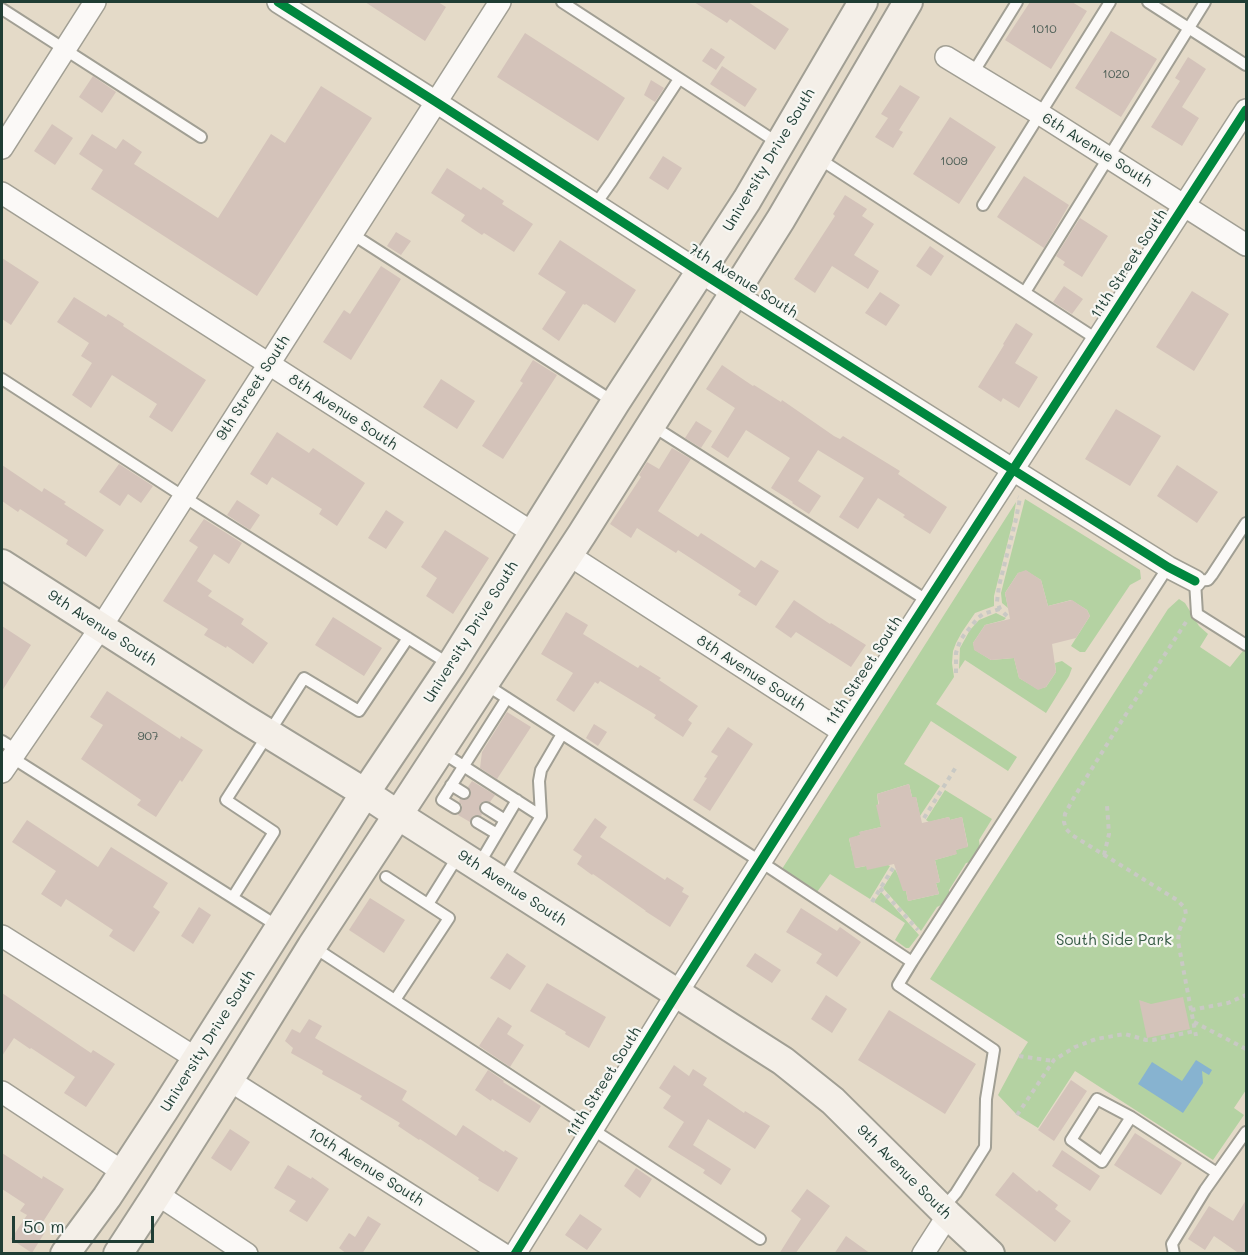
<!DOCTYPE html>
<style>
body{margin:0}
#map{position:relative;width:1248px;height:1255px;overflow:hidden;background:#e4dac8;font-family:Mali,sans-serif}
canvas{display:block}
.frame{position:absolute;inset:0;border:3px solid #1f3d34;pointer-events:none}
.scale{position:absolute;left:12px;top:1216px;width:142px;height:27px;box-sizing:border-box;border:3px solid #1f3d34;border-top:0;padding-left:8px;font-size:18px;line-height:21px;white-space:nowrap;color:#1f3d34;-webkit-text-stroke:4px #f6f6f2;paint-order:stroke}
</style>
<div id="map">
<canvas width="1248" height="1255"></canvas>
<div class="frame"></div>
<div class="scale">50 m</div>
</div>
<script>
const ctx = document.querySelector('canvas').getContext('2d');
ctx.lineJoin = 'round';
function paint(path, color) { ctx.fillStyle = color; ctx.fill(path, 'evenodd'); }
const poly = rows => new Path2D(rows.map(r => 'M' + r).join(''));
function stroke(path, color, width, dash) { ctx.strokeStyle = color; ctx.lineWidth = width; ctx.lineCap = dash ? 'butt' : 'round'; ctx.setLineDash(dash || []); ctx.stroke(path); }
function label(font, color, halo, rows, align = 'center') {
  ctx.font = font + ' Mali,sans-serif'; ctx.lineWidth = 4.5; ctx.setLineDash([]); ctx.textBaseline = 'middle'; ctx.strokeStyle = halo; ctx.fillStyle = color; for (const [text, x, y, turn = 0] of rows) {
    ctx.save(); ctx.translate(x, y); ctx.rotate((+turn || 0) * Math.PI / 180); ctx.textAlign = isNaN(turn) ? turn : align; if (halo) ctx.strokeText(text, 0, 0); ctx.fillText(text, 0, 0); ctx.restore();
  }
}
const green = poly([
 [1025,499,1140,570,1141,579,1130,585,1085,652,1080,652,1071,646,1090,616,1087,610,1071,600,1048,606,1041,580,1026,571,1018,573,1005,593,1008,608,1002,603,1001,593],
 [1016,502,1013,521,994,596,994,606,975,613,962,632,956,643,953,651,952,663,954,677,936,704,1017,757,1008,771,931,721,904,764,940,786,920,816,916,797,912,797,909,784,877,794,881,827,860,832,860,835,849,839,856,868,866,866,888,865,890,866,870,899,830,874,817,892,782,869],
 [1179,599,1185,603,1199,626,1208,634,1200,647,1230,667,1246,647,1246,1090,1234,1108,1244,1115,1213,1160,1075,1071,1038,1128,1017,1115,998,1095,1019,1056,1028,1042,930,979,1168,609],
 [996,613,1006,618,1004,620,985,625,973,643,975,650,991,660,1014,658,1019,678,1038,689,1046,687,1056,672,1055,663,1062,661,1072,668,1069,676,1046,713,965,660,959,669,960,648,970,630,979,620],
 [945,790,992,819,979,840,980,849,972,862,966,863,949,890,949,895,943,904,937,907,921,931,883,888,895,869,906,891,908,901,939,894,936,883,940,882,935,860,956,854,956,850,968,846,962,817,950,820,949,817,929,822,926,820],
 [881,892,919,935,909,948,906,948,895,940,905,923,874,902]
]);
const water = poly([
 [1196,1060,1212,1070,1209,1075,1202,1071,1203,1083,1183,1113,1138,1084,1152,1062,1182,1081]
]);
const building = poly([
 [365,2,438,2,446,7,425,41],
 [694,2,748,2,789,29,775,50,730,19,727,23],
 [1030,2,1072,2,1087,11,1051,69,1005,40],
 [1111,31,1157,59,1121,117,1075,88],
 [525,33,604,84,625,98,598,141,497,77],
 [711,48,725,57,716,70,702,61],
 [1188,57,1206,69,1182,107,1199,118,1182,146,1151,127,1180,81,1175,78],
 [722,66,757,89,745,107,710,84],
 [93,76,116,92,102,113,79,97],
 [651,80,664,88,655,102,644,95],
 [900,85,920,97,899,130,903,132,893,148,875,137,888,118,881,114],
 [321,86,372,118,257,296,91,189,103,170,79,154,92,134,116,149,123,139,142,152,134,164,218,218,271,134,285,143],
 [950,117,996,147,959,204,913,174],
 [52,124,73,138,55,165,34,151],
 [663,156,682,168,668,190,649,178],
 [447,168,481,190,483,187,504,201,502,204,533,224,514,252,484,233,482,235,461,221,465,215,431,193],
 [1024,176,1069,205,1044,248,997,217],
 [845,195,867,209,862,216,874,224,854,255,879,271,868,289,832,266,815,293,794,279,835,216,833,214],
 [1080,218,1108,236,1082,277,1063,265,1065,262,1056,256],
 [396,232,411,241,401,255,387,246],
 [560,240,636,290,615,323,586,304,585,305,583,304,559,341,542,329,566,292,538,274],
 [930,246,944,256,931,276,916,266],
 [2,258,39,282,11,325,2,319],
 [381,266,401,279,351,360,323,342,344,310,350,314],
 [1064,286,1083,299,1072,314,1053,302],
 [1192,291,1229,314,1194,371,1156,347],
 [880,292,900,305,886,326,865,313],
 [74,297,106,317,108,314,124,324,123,326,206,380,172,432,149,417,157,404,112,375,91,408,72,395,92,363,81,356,89,343,57,322],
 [1016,323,1033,334,1015,363,1038,377,1019,408,1003,398,1001,402,978,387,1004,345,1003,344],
 [533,360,557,375,503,459,482,446,523,383,520,381],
 [722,365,753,386,754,385,781,402,782,400,834,436,840,439,843,436,900,471,898,474,947,507,930,534,903,517,905,515,878,498,858,529,839,517,864,478,818,450,798,481,821,496,809,514,792,503,793,502,771,488,790,458,746,430,728,458,711,447,735,408,706,389],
 [441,379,475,401,457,429,423,407],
 [1116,409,1161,436,1130,486,1085,459],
 [696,421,712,431,701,448,685,438],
 [277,432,309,453,313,448,365,483,337,526,319,514,322,509,272,477,267,485,250,474],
 [672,448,691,459,658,511,698,537,701,533,755,568,761,560,779,571,756,606,738,595,741,591,678,550,676,553,637,528,631,538,610,524,641,477,639,475,647,462,659,469],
 [119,464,153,486,141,503,128,494,120,506,99,492],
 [2,465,42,492,44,488,66,502,64,504,104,530,86,557,66,544,68,540,20,509,18,512,2,501],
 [1177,465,1218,492,1197,523,1157,496],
 [237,500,260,515,250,530,227,515],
 [386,510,404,522,386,549,368,538],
 [204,519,242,543,229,564,214,554,197,581,212,591,208,596,244,619,241,624,268,643,253,664,227,646,226,648,204,635,208,629,163,601,198,547,189,541],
 [445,530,489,558,453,614,426,596,437,578,421,567],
 [1026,570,1041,580,1048,606,1072,600,1087,610,1090,616,1076,638,1052,644,1056,672,1046,687,1038,690,1019,678,1014,658,991,660,974,650,973,643,985,625,1010,619,1005,593,1018,573],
 [794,600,830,624,831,623,866,645,851,667,796,632,791,638,775,627],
 [566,612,588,625,583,634,638,668,640,665,661,678,659,680,698,706,688,720,692,723,683,737,654,718,656,715,600,681,598,684,595,682,574,712,556,700,573,673,541,654],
 [333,617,382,648,364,676,315,645],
 [2,626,31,645,2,691],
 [107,691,180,739,181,736,203,750,182,782,180,780,156,817,137,805,141,800,81,759,103,725,90,717],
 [507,712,531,727,497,779,480,768,482,752],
 [594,724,607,732,598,746,586,738],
 [728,727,753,744,710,811,693,800,707,778,704,777,718,756,711,752],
 [472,781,495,795,490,802,486,801,480,804,479,808,482,814,481,816,477,815,473,816,470,822,458,815,462,809,462,805,459,802,460,799,464,800,470,797,471,793,468,787],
 [909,784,912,797,916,797,922,823,949,817,950,820,962,817,968,847,956,850,957,854,935,860,940,882,936,883,939,894,908,901,906,891,903,891,894,864,867,870,866,866,855,868,849,838,860,835,859,832,881,827,876,805,879,804,877,794],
 [595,818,607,827,600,837,665,880,667,877,684,888,682,892,689,896,670,927,645,911,646,911,593,874,592,875,577,864,582,856,573,850],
 [27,820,98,867,111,847,168,883,153,907,160,912,134,952,109,936,113,930,66,899,61,907,41,894,56,871,12,842],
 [370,898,405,920,384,953,349,930],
 [199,907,211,915,193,944,181,936],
 [801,908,837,931,840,927,861,942,837,977,816,963,822,954,786,932],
 [507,953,526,966,510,990,490,978],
 [755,953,781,970,772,983,746,966],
 [547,983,606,1017,589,1048,565,1034,566,1032,530,1011],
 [2,993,91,1053,93,1050,115,1064,86,1107,64,1093,75,1077,31,1048,30,1049,14,1038,2,1056],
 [826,995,847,1009,832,1033,811,1019],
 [1183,997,1190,1029,1147,1038,1139,1000,1151,1004],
 [889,1010,976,1064,945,1114,858,1060],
 [498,1017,512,1026,507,1034,524,1045,510,1067,479,1046],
 [309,1019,322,1026,315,1038,407,1091,402,1100,456,1136,463,1125,504,1152,505,1150,518,1158,498,1192,478,1180,479,1178,420,1139,419,1140,398,1126,400,1123,360,1099,362,1096,322,1074,323,1071,291,1053,293,1048,285,1041,292,1029,300,1033],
 [674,1065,689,1076,693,1069,707,1078,703,1085,744,1113,745,1111,770,1126,755,1149,708,1119,693,1145,731,1169,721,1185,703,1173,705,1170,668,1147,684,1122,663,1108,671,1096,659,1088],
 [488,1070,504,1081,503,1082,541,1106,530,1123,492,1099,491,1101,475,1090],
 [1071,1080,1087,1091,1054,1141,1038,1130],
 [230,1129,250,1142,231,1171,211,1158],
 [1135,1133,1182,1163,1161,1195,1114,1165],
 [1062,1150,1100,1176,1090,1191,1052,1166],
 [2,1153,42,1179,43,1176,64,1189,39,1228,45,1232,32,1253,11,1239,27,1215,20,1211,25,1204,2,1189],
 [288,1165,311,1179,312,1177,329,1189,307,1222,289,1211,296,1201,274,1188],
 [636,1168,652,1179,640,1198,624,1186],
 [1013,1172,1037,1192,1039,1190,1058,1205,1055,1209,1071,1221,1055,1242,995,1195],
 [807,1189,830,1206,795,1254,779,1254,801,1219,791,1211],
 [1246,1200,1246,1254,1240,1254,1214,1236,1205,1250,1188,1239,1209,1206,1233,1221],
 [580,1214,602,1229,587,1250,565,1235],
 [368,1216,381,1224,362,1254,347,1254,339,1248,349,1233,355,1237],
 [846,1236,871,1254,834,1254]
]);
const path = poly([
 [1007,616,1000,609,997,602,999,586,1016,519,1020,498,1018,497],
 [1186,622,1119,725,1073,799,1065,814,1064,822,1066,829,1072,835,1177,900,1185,908,1186,915,1179,931,1178,941,1196,1036],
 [956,673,956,653,960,641,964,635,978,618,983,614,1000,609],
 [924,818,956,767],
 [1104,855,1109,834,1107,805],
 [880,888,918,930],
 [872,902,893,868],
 [1191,1010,1228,1003,1246,995],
 [1194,1022,1246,1049],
 [1019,1056,1053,1061],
 [1017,1115,1054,1060,1075,1047,1096,1039,1125,1034,1146,1040,1153,1040,1195,1031]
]);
const lane = poly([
 [562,2,778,143],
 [1148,2,1246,65],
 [2,9,201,137],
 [973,73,1017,2],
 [818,158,1098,340],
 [595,205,612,181,679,79],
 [983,205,1110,2],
 [352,234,614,402],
 [1025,292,1205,2],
 [2,379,184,497,449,664],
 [651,425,928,601],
 [1246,645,1197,614,1195,581,1208,580,1212,575,1246,523],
 [485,684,761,862,912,962,1168,567],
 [2,741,16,750],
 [440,751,541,816],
 [11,757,279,927],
 [451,785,464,793],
 [455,808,442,800,507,698],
 [486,808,505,820],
 [477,822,497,834],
 [478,866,517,800],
 [386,877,449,918,395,1000],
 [502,881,541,816,539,781,541,770,562,734],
 [233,897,274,832,226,800,304,678,359,711,408,638],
 [428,904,458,856],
 [312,946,760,1239],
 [912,962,898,985,994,1050,986,1099,985,1147,956,1193,943,1208],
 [1131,1117,1102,1162,1071,1140,1097,1099,1131,1117,1217,1173],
 [1174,1254,1172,1244,1205,1190,1246,1132]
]);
const street = poly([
 [278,2,436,102,700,272,1026,478,1168,567,1195,581],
 [946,57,1040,114,1246,245],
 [2,148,95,2],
 [2,193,533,533],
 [569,555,843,732],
 [2,772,101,627,500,2],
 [2,936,197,1059],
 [229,1080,503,1254],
 [2,1092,123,1172],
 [157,1194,247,1254],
 [515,1254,677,993,843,732,1246,110],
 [923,1254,948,1215]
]);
const secondary = poly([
 [2,564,243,718,365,793,398,815,783,1061,833,1101,948,1215,990,1254],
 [65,1254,107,1197,164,1110,365,793,451,665,615,403,747,200,863,2],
 [118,1254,157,1194,229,1080,312,946,582,534,781,219,908,2]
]);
const cycleway = poly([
 [278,2,436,102,700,272,1026,478,1168,567,1195,581],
 [515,1254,677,993,843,732,1246,110]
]);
const numberNames = [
 ["1010",1044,29],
 ["1020",1116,74],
 ["1009",954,161],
 ["907",148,736]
];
const streetNames = [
 ["6th Avenue South",1097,150,32],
 ["University Drive South",769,160,-59],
 ["11th Street South",1129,264,-57],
 ["7th Avenue South",743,281,32],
 ["9th Street South",253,388,-57],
 ["8th Avenue South",343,412,33],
 ["9th Avenue South",102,628,33],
 ["University Drive South",471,632,-58],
 ["11th Street South",864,671,-57],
 ["8th Avenue South",751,673,33],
 ["9th Avenue South",512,888,33],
 ["University Drive South",208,1041,-58],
 ["11th Street South",604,1082,-58],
 ["10th Avenue South",366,1167,32],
 ["9th Avenue South",904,1172,45]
];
const parkNames = [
 ["South Side Park",1114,940]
];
paint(green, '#b4d2a2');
paint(water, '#87b3d0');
paint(building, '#d4c3ba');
stroke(lane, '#a19f94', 14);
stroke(street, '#a19f94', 24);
stroke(secondary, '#a19f94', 32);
stroke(path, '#c9c9c4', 4, [4.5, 4.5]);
stroke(lane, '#fbf9f7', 10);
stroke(street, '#fbf9f7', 21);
stroke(secondary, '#f4efe8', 28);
stroke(cycleway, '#00873e', 9);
label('12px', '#4c5e56', null, numberNames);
label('15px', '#1f3d34', '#f6f6f2', streetNames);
label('15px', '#355a44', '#f6f6f2', parkNames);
</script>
